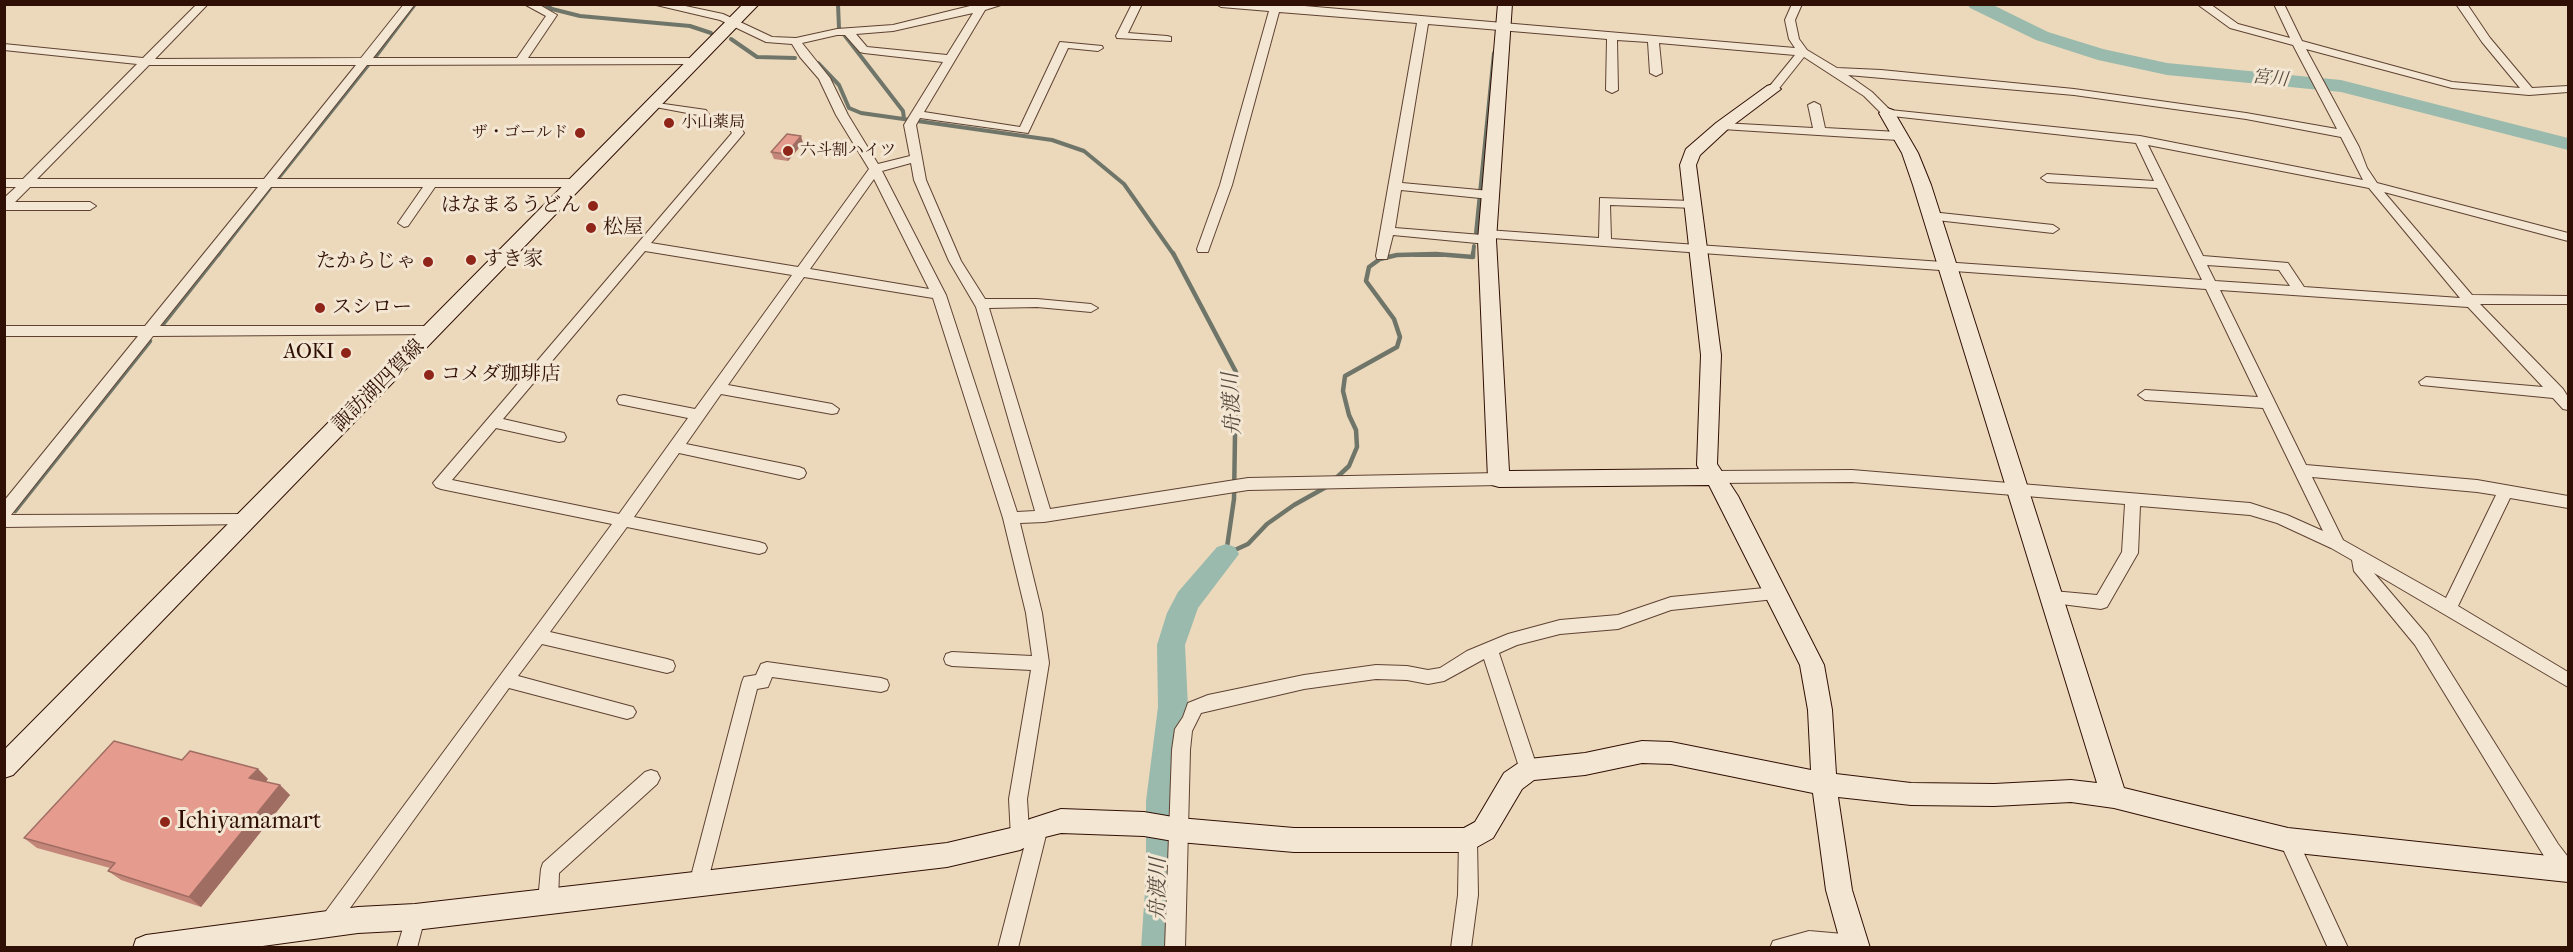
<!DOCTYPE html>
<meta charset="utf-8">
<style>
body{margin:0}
#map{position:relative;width:2573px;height:952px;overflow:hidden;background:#ecd9bc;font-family:"IM FELL French Canon",serif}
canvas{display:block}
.frame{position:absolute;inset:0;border:6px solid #300f04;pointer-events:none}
</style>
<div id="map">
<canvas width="2573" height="952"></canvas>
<div class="frame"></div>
</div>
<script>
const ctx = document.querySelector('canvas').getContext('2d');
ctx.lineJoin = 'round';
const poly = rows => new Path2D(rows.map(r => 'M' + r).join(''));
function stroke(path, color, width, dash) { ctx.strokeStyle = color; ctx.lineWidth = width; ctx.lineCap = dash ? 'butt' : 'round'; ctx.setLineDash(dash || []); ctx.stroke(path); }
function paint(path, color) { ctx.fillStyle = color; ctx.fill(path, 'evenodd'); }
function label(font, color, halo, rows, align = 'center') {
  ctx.font = font + ' "IM FELL French Canon","Noto Serif JP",serif'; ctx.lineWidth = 6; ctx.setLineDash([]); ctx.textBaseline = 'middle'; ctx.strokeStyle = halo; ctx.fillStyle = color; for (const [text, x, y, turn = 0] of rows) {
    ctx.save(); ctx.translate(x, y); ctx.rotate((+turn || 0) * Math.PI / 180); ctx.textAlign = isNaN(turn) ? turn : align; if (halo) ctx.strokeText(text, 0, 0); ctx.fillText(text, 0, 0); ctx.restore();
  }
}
const streamFar1 = poly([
 [544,4,552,9,580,16,690,26,711,33],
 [838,4,839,28,903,111,904,119],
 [731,39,757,57,795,58],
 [376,56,415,4],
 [818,63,839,85,849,108,861,113,1052,140,1084,151,1124,184,1174,255],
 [280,176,369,64],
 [1476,233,1494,53],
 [218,255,270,188],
 [1415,255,1443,255],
 [1473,255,1474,246]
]);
const stream = poly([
 [1173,253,1236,372,1234,499,1226,554],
 [163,324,219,253],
 [1334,480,1349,466,1357,447,1356,430,1349,415,1343,391,1345,376,1397,347,1400,337,1394,319,1366,281,1369,267,1380,259,1397,255,1436,254,1473,257,1473,253],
 [15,511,150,341],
 [1226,554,1248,544,1267,524,1294,505,1328,486]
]);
const river = poly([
 [1967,4,1991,4,2048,32,2103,49,2167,63,2341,80,2568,138,2568,150,2341,92,2167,75,2098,60,2036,40,1970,8,1967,4],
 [1226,544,1235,547,1239,554,1198,608,1185,645,1188,707,1176,801,1178,877,1175,948,1141,948,1146,877,1146,801,1158,707,1157,645,1167,613,1178,592,1217,547,1226,544]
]);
const street = poly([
 [197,4,208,4,155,59,361,58,404,4,415,4,373,58,517,58,546,16,524,4,538,4,557,15,528,58,697,58,703,61,697,64,367,65,277,179,578,179,584,183,578,187,435,187,408,226,404,227,398,223,423,187,271,187,160,326,432,326,439,331,437,334,153,336,11,515,246,514,251,516,254,520,251,524,4,527,4,501,138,336,4,336,4,326,145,326,258,187,30,187,15,202,90,202,96,206,90,210,4,210,4,198,16,187,4,187,4,179,23,179,137,64,4,50,4,44,143,58,197,4],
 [149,65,356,65,264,179,37,179,149,65],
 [652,4,676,4,723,14,772,37,796,38,837,29,893,25,978,4,1004,4,985,10,924,112,1020,127,1060,42,1102,46,1103,48,1098,51,1068,48,1028,133,920,118,916,125,926,180,961,261,985,299,1037,299,1091,304,1098,308,1091,312,1037,307,989,308,1050,509,1248,478,1499,473,1504,475,1507,479,1504,483,1499,485,1248,490,1044,522,1020,523,1042,613,1049,663,1027,799,1029,831,1033,821,1039,819,1045,821,1048,827,1018,948,998,948,1025,844,1020,846,1013,844,1011,838,1009,799,1031,670,952,666,946,664,944,659,946,654,952,652,1032,656,1026,613,1003,518,933,298,804,277,728,385,832,404,839,409,837,413,832,414,721,394,686,444,799,467,804,469,806,473,804,477,799,479,679,453,634,517,759,542,765,544,767,548,765,552,759,554,627,527,550,632,667,659,673,661,675,666,673,671,667,673,542,644,518,676,633,707,636,712,633,717,627,719,509,688,332,933,325,935,318,933,315,926,612,524,441,489,436,487,433,483,732,133,730,130,704,124,698,115,650,106,650,102,706,110,712,119,739,125,744,133,651,243,798,267,869,169,836,115,819,79,800,57,792,44,766,42,720,20,652,4],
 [973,13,947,55,867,47,856,34,893,31,973,13],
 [837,35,845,35,860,52,864,53,943,62,904,125,910,156,878,164,848,115,830,78,802,43,837,35],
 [911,163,914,180,949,261,976,307,1035,511,1017,512,946,295,882,171,911,163],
 [874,179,929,289,810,269,874,179],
 [645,251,792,275,695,409,624,395,619,396,617,400,619,404,688,418,619,514,452,480,496,428,559,442,564,441,566,437,564,433,503,419,645,251],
 [1132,4,1142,4,1128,33,1167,36,1171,37,1171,41,1117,38,1116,36,1132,4],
 [1216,4,1281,4,1795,48,1789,39,1785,20,1792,4,1802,4,1795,20,1799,39,1807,50,1837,68,1881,70,2074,89,2246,113,2337,129,2293,45,2230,28,2197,4,2210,4,2238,24,2290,38,2274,4,2284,4,2302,41,2452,82,2520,88,2482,42,2456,4,2467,4,2490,38,2532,88,2568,86,2568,92,2529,95,2452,88,2306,49,2359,147,2367,168,2377,183,2568,233,2568,241,2384,192,2472,295,2568,296,2568,304,2480,304,2563,389,2568,397,2568,410,2563,409,2553,398,2421,385,2419,382,2426,377,2543,387,2468,307,2220,290,2306,465,2477,480,2568,496,2568,508,2510,498,2458,606,2568,672,2568,687,2374,573,2427,635,2558,844,2568,857,2568,880,2561,877,2544,856,2415,645,2354,571,2352,560,2331,548,2277,523,2250,515,2140,506,2138,553,2107,607,2101,609,2053,603,2047,602,2045,597,2047,592,2053,591,2097,595,2122,552,2125,504,1852,482,1715,483,1710,481,1707,477,1710,473,1715,471,1852,470,2250,503,2287,515,2323,531,2263,408,2145,400,2138,395,2145,390,2258,397,2206,289,1492,238,1492,243,1487,244,1393,235,1387,259,1377,259,1376,256,1417,23,1279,12,1232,185,1209,249,1208,252,1198,252,1197,249,1220,185,1269,11,1221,7,1216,4],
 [1428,24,1607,39,1606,90,1612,93,1618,90,1617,40,1648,42,1650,73,1656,76,1662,73,1659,43,1795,55,1769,87,1769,91,1777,91,1804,57,1864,96,1883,115,2136,143,2154,181,2047,174,2041,178,2047,182,2157,188,2202,280,1611,239,1610,205,1696,208,1698,205,1696,202,1692,201,1600,198,1599,238,1487,230,1483,231,1482,235,1395,228,1401,190,1490,199,1496,195,1490,191,1402,183,1428,24],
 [1848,75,2074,95,2246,119,2341,137,2363,180,2140,136,1890,110,1872,92,1848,75],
 [2148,145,2369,188,2460,298,2304,287,2288,263,2203,256,2148,145],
 [2207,265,2279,270,2290,286,2215,281,2207,265],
 [2312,477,2477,492,2496,495,2446,598,2343,540,2312,477],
 [1814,102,1820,105,1825,128,1898,132,1904,136,1898,140,1722,129,1716,126,1722,123,1813,128,1808,105,1814,102],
 [1931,212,2053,225,2059,229,2053,233,1927,219,1925,216,1927,213,1931,212],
 [1775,587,1781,588,1783,593,1781,598,1775,599,1671,610,1618,629,1560,634,1517,645,1499,653,1538,770,1535,776,1529,778,1523,776,1520,770,1484,659,1444,681,1428,684,1407,680,1376,679,1304,689,1201,713,1192,731,1190,750,1185,948,1165,948,1172,750,1175,729,1183,717,1188,703,1208,695,1304,675,1376,665,1407,666,1428,670,1440,668,1467,651,1508,634,1560,620,1618,615,1671,597,1775,587],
 [767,662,881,678,887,680,889,685,887,690,881,692,772,677,768,687,757,689,707,884,705,890,698,893,691,890,689,884,742,682,744,677,756,675,761,664,767,662],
 [651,770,657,772,660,778,657,784,559,873,558,901,555,907,548,910,541,907,538,901,541,869,543,863,645,772,651,770],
 [1468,832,1475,834,1477,840,1478,895,1471,948,1451,948,1458,895,1459,840,1461,834,1468,832],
 [2288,832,2295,834,2348,948,2328,948,2279,840,2281,834,2288,832],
 [415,908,422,911,425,917,417,948,397,948,408,911,415,908],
 [1809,931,1855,935,1862,937,1865,944,1863,948,1770,948,1773,941,1809,931]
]);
const secondary = poly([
 [743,4,759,4,13,775,4,778,4,750,743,4],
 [1498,4,1512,4,1496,240,1509,471,1699,469,1697,465,1701,355,1680,165,1686,149,1716,123,1767,86,1773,84,1781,89,1728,129,1700,155,1696,165,1721,355,1717,464,1738,496,1824,665,1832,710,1836,774,1911,783,1994,784,2071,780,2097,783,1913,185,1902,153,1879,113,1887,108,1893,110,1918,153,1931,185,2124,788,2288,828,2568,858,2568,882,2288,852,2114,808,2071,802,1994,806,1911,805,1838,797,1852,890,1870,948,1842,948,1826,890,1813,793,1671,764,1642,763,1585,775,1534,780,1522,789,1493,838,1468,852,1294,852,1179,842,1144,836,1061,833,1045,837,1020,850,947,867,415,930,358,933,248,948,133,948,136,939,146,935,358,907,415,904,947,843,1015,827,1030,819,1061,809,1144,812,1179,818,1294,828,1464,828,1475,822,1504,773,1520,762,1529,759,1585,753,1642,741,1671,742,1811,770,1808,710,1800,665,1709,485,1499,487,1492,485,1488,479,1478,240,1498,4]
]);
const wall = poly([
 [803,143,788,161,774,159,771,152],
 [182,760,258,769,268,779,265,782,280,785,290,795,201,907,121,880,108,871,110,868,37,848,24,838]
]);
const shadedWall = poly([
 [801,136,803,143,788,161,786,154],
 [258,769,268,779,260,788,249,778],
 [280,785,290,795,201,907,189,897]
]);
const building = poly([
 [787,134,801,136,786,154,771,152,787,134],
 [114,741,182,760,190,751,258,769,249,778,280,785,189,897,108,871,115,863,24,838,114,741]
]);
const markers = [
 [669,123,6,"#8f2418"],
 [580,133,6,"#8f2418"],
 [788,151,6,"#8f2418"],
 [593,206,6,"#8f2418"],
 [591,228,6,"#8f2418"],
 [471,260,6,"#8f2418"],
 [428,262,6,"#8f2418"],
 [320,308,6,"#8f2418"],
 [346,353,6,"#8f2418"],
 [429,375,6,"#8f2418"],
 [165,822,6,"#8f2418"]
];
const farPoinames = [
 ["小山薬局",681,123],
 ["ザ・ゴールド",568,133,"right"],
 ["六斗割ハイツ",800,151]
];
const farWaternames = [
 ["宮川",2270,79,6]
];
const poiNames = [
 ["はなまるうどん",581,206,"right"],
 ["松屋",603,228],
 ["すき家",483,260],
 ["たからじゃ",416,262,"right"],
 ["スシロー",332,308],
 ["AOKI",334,353,"right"],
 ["コメダ珈琲店",441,375]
];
const streetNames = [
 ["諏訪湖四賀線",379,386,-45]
];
const waterNames = [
 ["舟渡川",1233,404,-93],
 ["舟渡川",1159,889,-89]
];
const nearPoinames = [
 ["Ichiyamamart",177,822]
];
stroke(streamFar1, '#6f7669', 4);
stroke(stream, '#6f7669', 4.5);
paint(river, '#99baac');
stroke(street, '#5f4232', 2);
stroke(secondary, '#300f04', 2);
paint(street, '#f3e6d3');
paint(secondary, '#f3e6d3');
paint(wall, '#c5867a');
paint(shadedWall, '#a06d63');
paint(building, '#e59c8e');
stroke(building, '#a06d63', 1.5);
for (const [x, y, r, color] of markers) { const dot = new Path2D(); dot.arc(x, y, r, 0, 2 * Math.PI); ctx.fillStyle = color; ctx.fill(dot); stroke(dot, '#f3e6d3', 2); }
label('16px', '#300f04', '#f3e6d3', farPoinames, 'left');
label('italic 18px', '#554b3f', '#f3e6d3', farWaternames);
label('20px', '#300f04', '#f3e6d3', poiNames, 'left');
label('20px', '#300f04', '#f3e6d3', streetNames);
label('italic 21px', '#554b3f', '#f3e6d3', waterNames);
label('24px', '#300f04', '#f3e6d3', nearPoinames, 'left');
</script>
